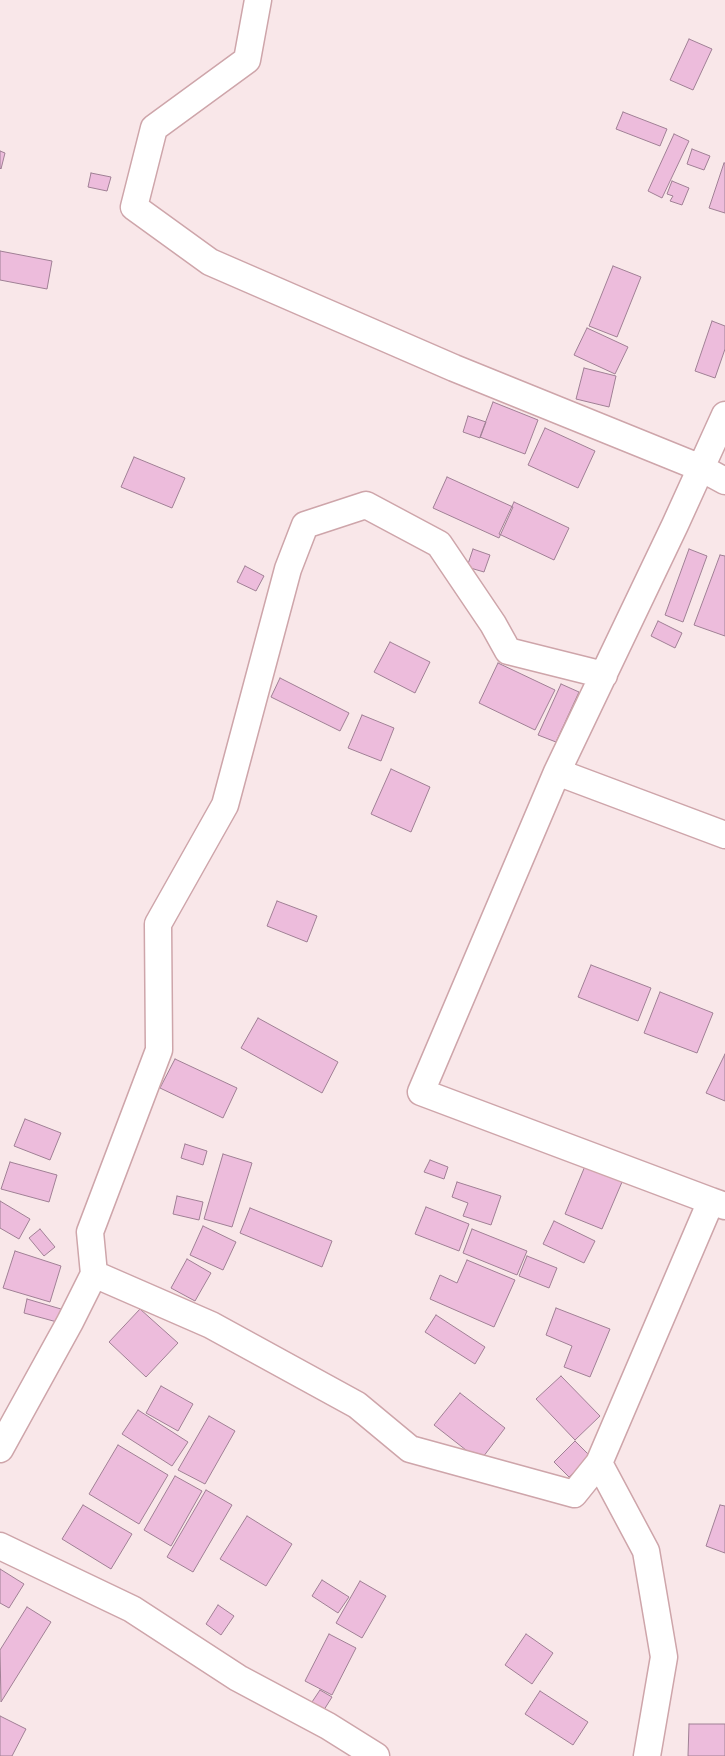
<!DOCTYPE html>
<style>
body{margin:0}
canvas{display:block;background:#f9e7e9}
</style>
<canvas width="725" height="1756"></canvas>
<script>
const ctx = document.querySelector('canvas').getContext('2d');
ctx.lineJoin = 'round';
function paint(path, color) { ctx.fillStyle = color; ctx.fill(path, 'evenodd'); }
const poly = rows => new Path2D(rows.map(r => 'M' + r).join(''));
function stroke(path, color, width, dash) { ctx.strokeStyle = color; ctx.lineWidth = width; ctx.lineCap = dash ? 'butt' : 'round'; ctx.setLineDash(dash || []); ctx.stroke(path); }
const building = poly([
 [689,39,712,49,693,90,670,80,689,39],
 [623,112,667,129,660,146,616,129,623,112],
 [674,134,689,141,662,198,648,191,674,134],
 [692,149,710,156,704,170,687,164,692,149],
 [0,151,5,153,1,169,0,168,0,151],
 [724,163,725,163,725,213,709,208,724,163],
 [91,173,111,177,107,191,88,187,91,173],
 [672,181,689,188,682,205,670,201,673,196,667,194,672,181],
 [0,251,52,261,47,289,0,280,0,251],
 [613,266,641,277,617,337,589,326,613,266],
 [712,321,725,326,725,349,715,378,695,371,712,321],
 [587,328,628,347,615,374,574,355,587,328],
 [584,368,616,376,609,407,576,399,584,368],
 [493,402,538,420,525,454,480,437,493,402],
 [468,416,486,422,480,438,463,432,468,416],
 [545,428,595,451,578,488,528,465,545,428],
 [134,457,185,478,172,508,121,487,134,457],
 [447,477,513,507,499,538,433,508,447,477],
 [514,502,569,528,554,560,499,534,514,502],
 [473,549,490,555,484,572,467,567,473,549],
 [689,549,707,556,683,622,665,615,689,549],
 [720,555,725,556,725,636,694,625,720,555],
 [245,566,264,576,256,591,237,582,245,566],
 [658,621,682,633,675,648,651,636,658,621],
 [390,642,430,662,415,693,374,672,390,642],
 [498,663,555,690,535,730,479,703,498,663],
 [280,678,349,713,340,731,271,697,280,678],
 [561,684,579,692,556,742,538,735,561,684],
 [362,715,394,728,381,761,348,748,362,715],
 [391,769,430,787,411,832,371,814,391,769],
 [277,901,317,916,307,942,267,926,277,901],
 [591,965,651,988,638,1021,578,997,591,965],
 [660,992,713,1013,697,1053,644,1033,660,992],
 [258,1018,338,1062,322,1093,241,1048,258,1018],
 [725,1054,725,1101,706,1093,725,1054],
 [175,1059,237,1088,223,1118,160,1088,175,1059],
 [25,1119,61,1133,50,1160,14,1146,25,1119],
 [185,1144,207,1151,203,1165,181,1158,185,1144],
 [223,1154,252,1163,232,1227,204,1219,223,1154],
 [588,1159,625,1175,602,1229,565,1214,588,1159],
 [430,1160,448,1167,444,1179,424,1172,430,1160],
 [10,1162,57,1175,49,1202,1,1189,10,1162],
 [457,1182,501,1196,491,1225,463,1216,468,1203,452,1197,457,1182],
 [177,1196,203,1202,199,1220,173,1214,177,1196],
 [0,1201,30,1219,19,1239,0,1228,0,1201],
 [426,1207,469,1224,459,1251,415,1234,426,1207],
 [250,1208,332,1241,322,1267,240,1233,250,1208],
 [554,1221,595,1241,584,1263,543,1244,554,1221],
 [203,1226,236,1242,223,1270,190,1255,203,1226],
 [40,1229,55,1247,44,1256,29,1238,40,1229],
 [472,1229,527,1251,517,1275,463,1253,472,1229],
 [15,1251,61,1266,50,1302,3,1288,15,1251],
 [527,1256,557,1268,549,1288,519,1276,527,1256],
 [187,1259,211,1273,195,1301,171,1288,187,1259],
 [467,1260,515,1280,494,1327,430,1299,440,1275,457,1283,467,1260],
 [27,1299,61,1309,57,1322,24,1313,27,1299],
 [556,1308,610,1329,590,1377,564,1367,572,1346,546,1335,556,1308],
 [140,1309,178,1343,146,1377,109,1342,140,1309],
 [436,1315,485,1347,475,1364,425,1332,436,1315],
 [561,1376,600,1416,575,1440,536,1399,561,1376],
 [161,1386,193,1404,178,1431,146,1413,161,1386],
 [460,1393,505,1428,480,1461,434,1425,460,1393],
 [138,1410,188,1442,172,1466,122,1434,138,1410],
 [209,1416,235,1431,205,1484,178,1470,209,1416],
 [575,1441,590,1456,569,1477,554,1462,575,1441],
 [118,1445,168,1475,139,1524,89,1494,118,1445],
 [175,1476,202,1491,171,1546,144,1530,175,1476],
 [206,1490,232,1505,193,1572,167,1557,206,1490],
 [83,1505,132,1534,111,1569,62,1539,83,1505],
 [720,1505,725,1506,725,1553,706,1546,720,1505],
 [247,1516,292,1544,266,1586,220,1559,247,1516],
 [0,1569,24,1584,9,1608,0,1603,0,1569],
 [322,1580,349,1597,338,1613,312,1596,322,1580],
 [360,1581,386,1596,362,1638,336,1623,360,1581],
 [218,1605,234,1616,221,1635,206,1624,218,1605],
 [27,1607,51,1622,1,1702,0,1650,27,1607],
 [329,1634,356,1648,332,1695,305,1681,329,1634],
 [526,1634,553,1653,532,1684,505,1665,526,1634],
 [320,1690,332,1697,322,1713,310,1705,320,1690],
 [540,1691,588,1722,573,1745,525,1714,540,1691],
 [0,1716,26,1729,12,1756,0,1756,0,1716],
 [689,1724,725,1724,725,1756,688,1756,689,1724]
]);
const street = poly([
 [258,0,247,60,154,128,134,207,210,262,454,368,701,468,725,481],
 [557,772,725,835],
 [711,1201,421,1092,557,772,675,525,725,415],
 [94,1274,211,1325,357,1405,410,1449,574,1494,599,1463],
 [0,1449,70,1322,94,1274,90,1232,159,1050,158,924,225,805,288,569,305,525,366,505,439,544,493,624,508,651,604,675],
 [0,1546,132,1609,238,1678,328,1726,376,1756],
 [647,1756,664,1657,646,1551,599,1463,711,1201,725,1206]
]);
paint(building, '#edbcdc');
stroke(building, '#a08095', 1);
stroke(street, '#cea5aa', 29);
stroke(street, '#fff', 26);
</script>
